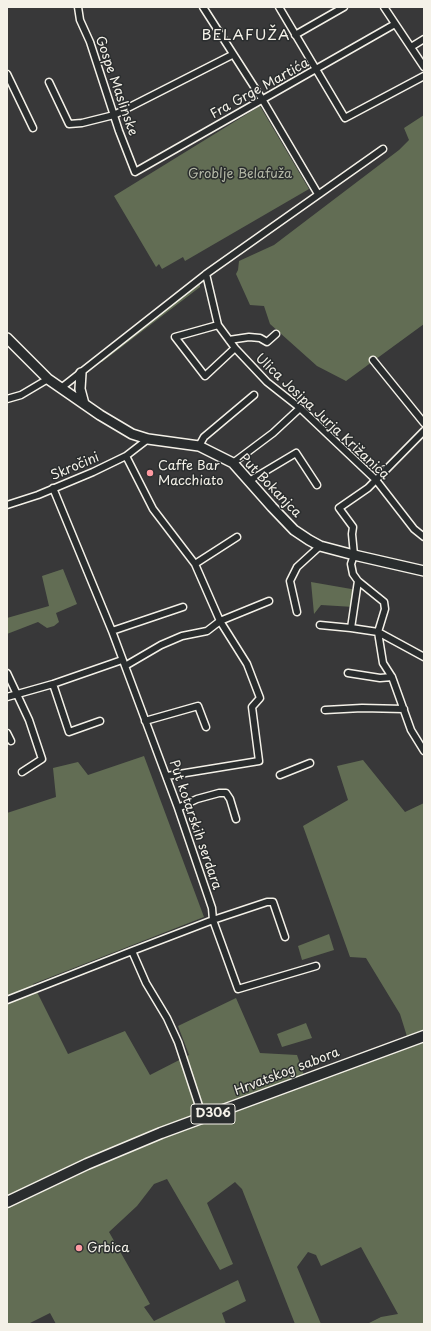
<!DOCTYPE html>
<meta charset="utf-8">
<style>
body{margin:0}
#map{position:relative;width:431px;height:1331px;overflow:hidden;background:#383839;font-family:"Playpen Sans",sans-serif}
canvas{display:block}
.frame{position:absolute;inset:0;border:8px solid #f4f1e8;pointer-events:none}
</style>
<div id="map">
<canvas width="431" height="1331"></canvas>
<div class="frame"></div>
</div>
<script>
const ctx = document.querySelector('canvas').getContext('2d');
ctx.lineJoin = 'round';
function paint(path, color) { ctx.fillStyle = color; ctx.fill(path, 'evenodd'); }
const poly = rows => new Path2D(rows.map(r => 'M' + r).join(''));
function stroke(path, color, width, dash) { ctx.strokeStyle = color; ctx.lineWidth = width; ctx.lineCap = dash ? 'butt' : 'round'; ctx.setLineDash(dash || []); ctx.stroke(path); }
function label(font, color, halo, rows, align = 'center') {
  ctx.font = font + ' "Playpen Sans",sans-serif'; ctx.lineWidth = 3; ctx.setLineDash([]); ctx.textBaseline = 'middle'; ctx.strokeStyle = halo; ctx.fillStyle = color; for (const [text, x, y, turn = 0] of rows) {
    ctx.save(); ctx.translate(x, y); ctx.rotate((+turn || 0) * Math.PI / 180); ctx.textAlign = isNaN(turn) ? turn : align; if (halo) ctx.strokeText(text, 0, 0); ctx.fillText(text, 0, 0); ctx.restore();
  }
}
const green = poly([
 [260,106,309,189,185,261,183,257,162,269,159,264,156,267,114,196],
 [424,115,424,324,346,381,317,366,270,324,264,306,250,305,236,274,238,270,239,261,274,245,399,150,409,140,404,128],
 [195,285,200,285,200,287,102,362,97,363],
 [63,569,77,604,56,613,59,622,54,626,47,628,38,622,7,634,7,618,49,606,42,576],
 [311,582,357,590,354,607,321,605,314,614],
 [144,756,204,917,33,984,68,1054,125,1031,150,1075,189,1055,178,1026,236,998,260,1053,297,1055,307,1084,410,1046,400,1014,366,958,350,957,303,826,348,800,337,766,363,760,405,812,424,803,424,1324,367,1324,381,1317,398,1314,361,1247,321,1266,316,1255,308,1252,297,1267,321,1324,295,1324,242,1189,235,1182,207,1203,233,1264,220,1270,167,1179,154,1184,137,1206,109,1232,150,1304,144,1307,154,1321,238,1280,246,1301,222,1313,226,1324,56,1324,50,1313,28,1324,7,1324,7,813,56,797,53,768,78,762,88,775],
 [329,934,334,950,302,960,298,946],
 [306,1023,312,1038,282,1047,277,1034]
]);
const street = poly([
 [78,7,80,20,90,42,119,131,135,172,395,24],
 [203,7,262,99,318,194],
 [279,7,345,118,424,76],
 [384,7,424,67],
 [295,35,344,7],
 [411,47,424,39],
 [7,74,33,128],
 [49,82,69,124,82,123,114,115,232,55],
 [206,274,218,325,235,348,267,382,300,408,376,480,414,529,424,537],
 [218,325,175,337,205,376,235,348],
 [229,340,249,337,260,338,267,342,276,334],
 [373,360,424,423],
 [61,388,206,274,383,149],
 [7,399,21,395,48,379],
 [424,431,368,488,339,508,353,527,352,534,354,555,351,564,353,574,358,581,384,602,385,609,378,632,383,663,392,677,411,730,424,751],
 [199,446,204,437,254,395],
 [126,456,153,509,195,564,220,621,247,664,260,698,252,707,259,761,167,776],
 [233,463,273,433,300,408],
 [249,481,296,453,317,485],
 [53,488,112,631,178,808,212,908,213,920,132,951,146,983,167,1018,178,1042,203,1118],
 [7,505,38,495,93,472,126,456,148,439],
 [195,564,237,537],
 [358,581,351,628,378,632,424,657],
 [297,612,290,581,297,567,320,546],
 [320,625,351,628],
 [112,631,183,607],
 [125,666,161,645,182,636,207,631,220,621,269,601],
 [7,673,29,720,42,759,22,772],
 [348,673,380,678,392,677],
 [53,684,69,732,100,721],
 [7,697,53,684,122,660],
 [325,710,362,708,404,709],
 [145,721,198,706,206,727],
 [7,733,11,741],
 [280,775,310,763],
 [178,808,197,799,219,793,226,793,230,799,236,819],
 [285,937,273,902,267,902,213,920,238,989,316,966],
 [7,1000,132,951]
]);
const secondary = poly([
 [7,338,48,379,100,415,132,434,148,439,199,446,233,463,272,507,294,530,309,540,320,546,354,555,424,571],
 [81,373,80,389,84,404]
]);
const primary = poly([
 [7,1202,87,1164,161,1133,424,1036]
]);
const markers = [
 [150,473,4,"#ff9aa2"],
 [79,1248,4,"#ff9aa2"]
];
const shields = [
 [213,1114,44]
];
const shieldNames = [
 ["D306",213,1114]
];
const streetNames = [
 ["Gospe Maslinske",116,86,71],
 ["Fra Grge Martića",260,89,-29],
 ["Ulica Josipa Jurja Križanića",322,417,43],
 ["Skročini",75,467,-23],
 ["Put Bokanjca",270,486,46],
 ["Put kotarskih serdara",195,825,71],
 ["Hrvatskog sabora",287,1072,-21]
];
const parkNames = [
 ["Groblje Belafuža",240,174]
];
const poiNames = [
 ["Caffe Bar",158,466],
 ["Macchiato",158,481],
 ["Grbica",87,1248]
];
const quarterNames = [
 ["BELAFUŽA",246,36]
];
paint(green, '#626d54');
stroke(street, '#f4f1e8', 9);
stroke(secondary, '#f4f1e8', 12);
stroke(primary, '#f4f1e8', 13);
stroke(street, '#2a2d2e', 6);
stroke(secondary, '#2a2d2e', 9);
stroke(primary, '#2a2d2e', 10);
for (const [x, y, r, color] of markers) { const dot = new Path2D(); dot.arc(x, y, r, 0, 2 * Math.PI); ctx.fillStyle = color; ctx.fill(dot); stroke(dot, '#2a2d2e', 1.5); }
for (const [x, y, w] of shields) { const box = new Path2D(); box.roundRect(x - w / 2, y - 10, w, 20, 3); ctx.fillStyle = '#2a2d2e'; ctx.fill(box); stroke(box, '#f4f1e8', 1); }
label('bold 12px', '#f4f1e8', null, shieldNames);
label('13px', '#f4f1e8', '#2a2d2e', streetNames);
label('13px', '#b2b6a5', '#2a2d2e', parkNames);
label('13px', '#f4f1e8', '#2a2d2e', poiNames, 'left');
ctx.letterSpacing = '1px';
label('15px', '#f4f1e8', '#2a2d2e', quarterNames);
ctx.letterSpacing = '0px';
</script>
